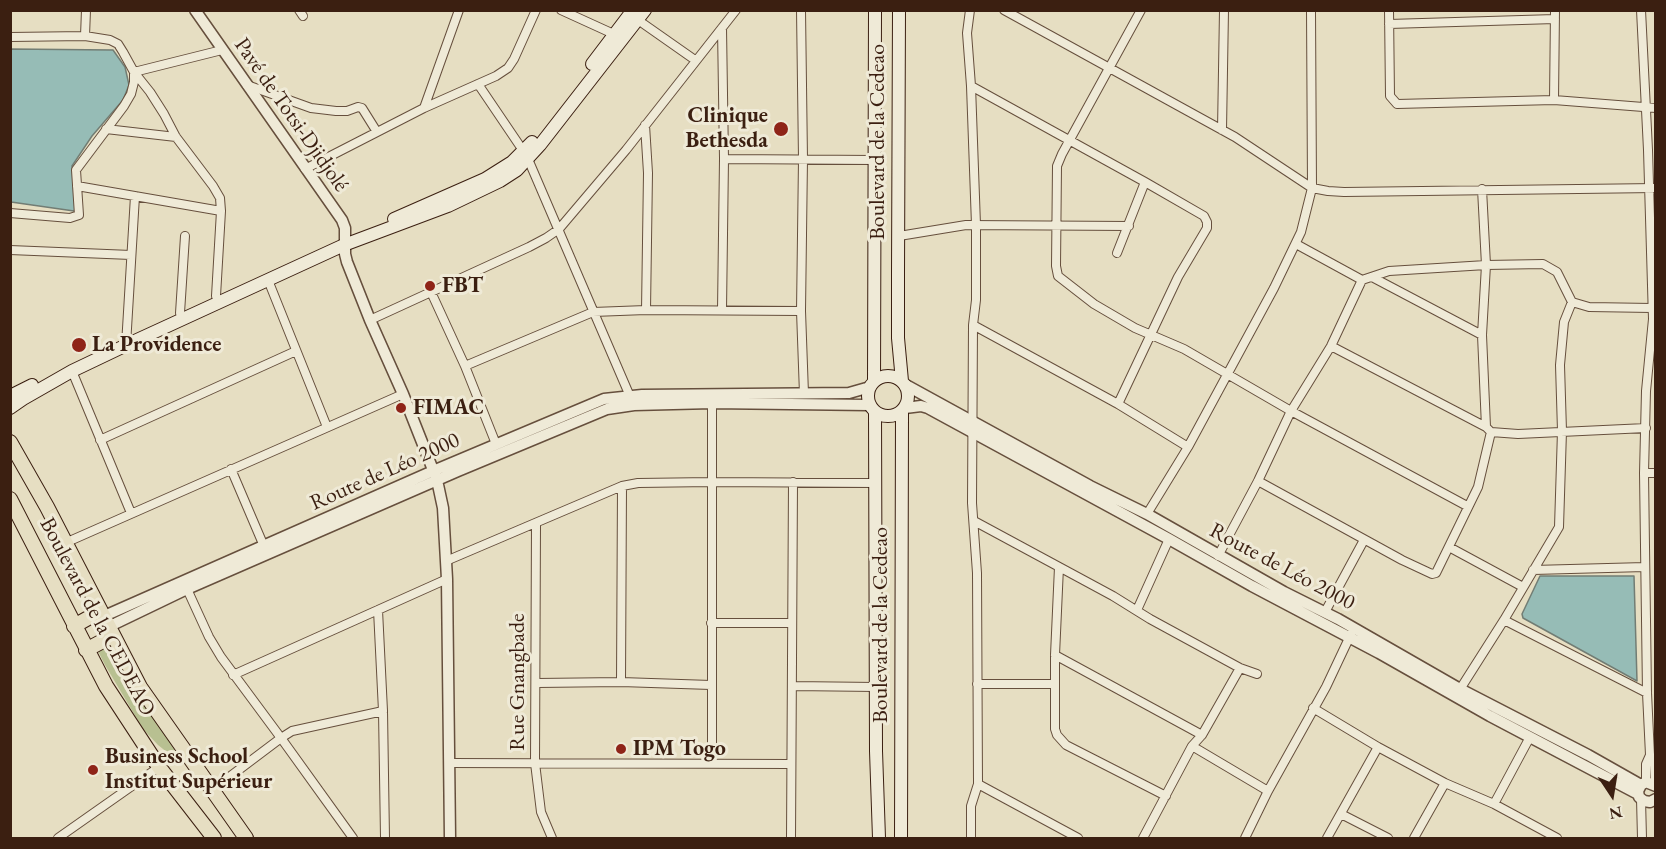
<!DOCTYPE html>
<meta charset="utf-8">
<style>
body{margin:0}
#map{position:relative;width:1666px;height:849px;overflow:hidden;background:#e6dec2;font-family:"EB Garamond",serif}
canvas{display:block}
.frame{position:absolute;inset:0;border:12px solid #3b1f11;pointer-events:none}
.north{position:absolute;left:1582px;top:765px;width:60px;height:60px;-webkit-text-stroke:4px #efead7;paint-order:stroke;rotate:168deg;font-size:16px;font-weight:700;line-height:24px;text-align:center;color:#3b1f11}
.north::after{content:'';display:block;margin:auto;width:21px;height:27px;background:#3b1f11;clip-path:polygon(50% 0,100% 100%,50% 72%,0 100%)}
</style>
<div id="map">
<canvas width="1666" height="849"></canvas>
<div class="frame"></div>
<div class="north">N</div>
</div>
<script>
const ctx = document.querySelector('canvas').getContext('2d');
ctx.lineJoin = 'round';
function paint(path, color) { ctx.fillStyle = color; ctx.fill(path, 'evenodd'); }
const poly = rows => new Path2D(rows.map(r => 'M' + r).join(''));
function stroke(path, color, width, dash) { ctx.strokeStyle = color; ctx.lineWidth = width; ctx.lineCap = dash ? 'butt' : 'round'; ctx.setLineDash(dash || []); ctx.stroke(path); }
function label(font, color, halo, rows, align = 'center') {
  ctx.font = font + ' "EB Garamond",serif'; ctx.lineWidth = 6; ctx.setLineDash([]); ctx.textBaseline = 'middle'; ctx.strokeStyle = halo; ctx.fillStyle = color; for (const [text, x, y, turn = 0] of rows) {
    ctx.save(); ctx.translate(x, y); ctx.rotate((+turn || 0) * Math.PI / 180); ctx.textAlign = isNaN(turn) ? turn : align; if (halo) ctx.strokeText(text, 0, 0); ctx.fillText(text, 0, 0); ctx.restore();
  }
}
const green = poly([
 [111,642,178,753,173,757,158,745,143,729,105,665,97,649]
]);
const water = poly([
 [10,49,113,50,125,67,129,85,123,100,92,136,72,166,77,205,74,211,11,202,10,49],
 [1540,576,1634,576,1637,681,1523,618,1522,614,1540,576]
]);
const minor = poly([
 [299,10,303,16],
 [561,10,618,36],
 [801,10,803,159,801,311,804,394],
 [970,10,967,33,971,86,1145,182,1204,216,1207,222,1207,228,1178,277,1118,404,973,325,976,300,976,225,971,86],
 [1004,10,1235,137,1312,188,1328,191,1344,192,1656,188],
 [1141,10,1062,154,1057,166,1056,266,1058,276,1094,304,1135,328,1184,349,1291,411,1467,506],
 [1389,10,1390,96,1397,104,1554,100,1656,108],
 [1641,10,1648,150,1653,319,1646,391,1644,473,1647,693,1650,755,1654,765,1655,785],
 [638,20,695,60],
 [1389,24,1555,19],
 [722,28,724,159,722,310],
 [85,36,86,10],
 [10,37,85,36,110,40,118,44,123,52,134,72,134,82,131,94,124,106,76,170,79,215,70,218,10,213],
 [478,84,524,152],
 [247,85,311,108,336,111,347,111,358,107,362,108,377,132],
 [1554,100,1555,10],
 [424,108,459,10],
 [645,125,648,173,646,310],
 [106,129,176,137],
 [1222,130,1224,10],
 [528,159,632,401],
 [724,159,875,160],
 [305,169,424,108,496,76,508,68,514,59,536,10],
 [77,186,221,211],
 [899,236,966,225,1129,226],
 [1296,244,1362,280],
 [10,250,131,255],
 [1117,253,1145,182],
 [1372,277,1482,335],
 [268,280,327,427],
 [431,292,465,366,496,444],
 [216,296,221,211,220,198,213,186,176,137,164,114,150,92,134,72,222,50],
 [180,313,185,236],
 [370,320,529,247,546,238,559,229,626,150,736,10],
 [126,345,135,196],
 [1331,346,1486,427],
 [465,366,593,312,646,310,801,311],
 [72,371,131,513],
 [1118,404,1188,447],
 [1491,432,1518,434,1646,428],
 [100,440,296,351],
 [231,469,266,551],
 [1644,473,1656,473],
 [1258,481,1402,560,1432,574,1436,573,1478,487,1491,432,1486,427,1482,335,1486,265,1482,189],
 [1147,514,1188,447,1274,288,1301,232,1312,188,1311,10],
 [974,521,1113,596,1150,619,1240,668,1257,674],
 [536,524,535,763,541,812,552,838],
 [65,543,403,394],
 [1449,547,1523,587],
 [1218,556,1258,481,1291,411,1331,346,1362,280,1389,271,1486,265,1543,264,1557,272,1572,302,1589,307,1652,308],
 [446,561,622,486,638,483,711,482,876,483],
 [1059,567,1055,655,1055,729,1057,735,1066,745,1166,796],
 [1533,570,1645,567],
 [187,589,209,637,221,657,281,738,353,838],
 [378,610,383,711,385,838],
 [1137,610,1169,539],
 [1325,612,1364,540],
 [1504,620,1647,693],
 [711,623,792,623],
 [1055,655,1202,735],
 [233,675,447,579],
 [621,682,622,486],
 [537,683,621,682,711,685],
 [977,684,1055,684],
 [792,686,876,687],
 [1457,694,1504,620,1559,527,1562,431,1560,365,1564,322,1572,302],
 [1313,708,1378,747,1445,783,1494,804,1557,838],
 [1192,746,1268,791],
 [449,763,791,764],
 [712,763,712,398],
 [1646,782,1646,764,1650,755],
 [978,784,1078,838],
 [212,790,281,738,292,731,383,711],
 [1641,799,1642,838],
 [1494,804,1530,737],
 [1341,814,1388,838],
 [58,838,159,767],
 [791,838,793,482],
 [971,838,971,806,978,784,977,573,972,503,973,325],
 [1143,838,1192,746,1202,735,1240,668],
 [1245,838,1268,791,1326,687,1351,634],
 [1327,838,1378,747],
 [1414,838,1445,783]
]);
const tertiary = poly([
 [195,10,342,220,345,228,345,254,347,262,370,320,403,394,437,480,443,508,447,579,450,838],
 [904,384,1090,486,1147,514,1284,592,1338,619,1460,689,1588,755,1641,785],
 [905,408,921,406,928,408,1169,539,1252,586,1379,653,1490,716,1638,794],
 [102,617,433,471,604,399,642,395,849,393,870,387],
 [108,627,187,589,458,471,607,409,634,405,712,403,869,405],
 [1656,786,1646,782,1641,785,1638,791,1639,797,1644,801,1650,802,1656,799]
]);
const secondary = poly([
 [899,10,898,273,898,338,902,381],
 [592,64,633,10],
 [394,219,485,179,512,162,532,142],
 '868 396a20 20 0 1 1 40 0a20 20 0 1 1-40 0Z',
 [874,381,875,10],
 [10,396,32,385],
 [10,408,23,399,72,371,137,340,344,245,448,206,500,181,517,170,540,145,645,10],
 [875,412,876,751,879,838],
 [901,838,902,412]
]);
const primary = poly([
 [10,442,47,507,140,687,246,838],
 [10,499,106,686,159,767,214,838],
 [74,626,99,612],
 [86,650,112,636]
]);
const markers = [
 [781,129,8,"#8f2418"],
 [430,286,6,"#8f2418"],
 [79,345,8,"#8f2418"],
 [401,408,6,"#8f2418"],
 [621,749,6,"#8f2418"],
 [93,770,6,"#8f2418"]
];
const streetNames = [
 ["Pavé de Totsi-Djidjolé",291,115,55],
 ["Boulevard de la Cedeao",878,142,-90],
 ["Route de Léo 2000",385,472,-24],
 ["Route de Léo 2000",1282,567,28],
 ["Boulevard de la CEDEAO",97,617,62],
 ["Boulevard de la Cedeao",881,625,-90],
 ["Rue Gnangbade",518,682,-90]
];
const poiNames = [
 ["Clinique",768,116,"right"],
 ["Bethesda",768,141,"right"],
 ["FBT",442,286],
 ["La Providence",92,345],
 ["FIMAC",413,408],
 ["IPM Togo",633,749],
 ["Business School",105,757],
 ["Institut Supérieur",105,782]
];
paint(green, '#b8c091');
paint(water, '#96bcb6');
stroke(water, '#727d74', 1.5);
stroke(minor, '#664f3d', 10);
stroke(tertiary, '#664f3d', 13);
stroke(secondary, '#3b1f11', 14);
stroke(primary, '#3b1f11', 16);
stroke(minor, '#efead7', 8);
stroke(tertiary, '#efead7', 10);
stroke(secondary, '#efead7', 12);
stroke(primary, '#e6dec2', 14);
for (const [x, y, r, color] of markers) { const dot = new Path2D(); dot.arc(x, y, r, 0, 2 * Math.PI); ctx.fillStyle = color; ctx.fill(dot); stroke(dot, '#efead7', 2); }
label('22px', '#3b1f11', '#efead7', streetNames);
label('bold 22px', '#3b1f11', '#efead7', poiNames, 'left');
</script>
